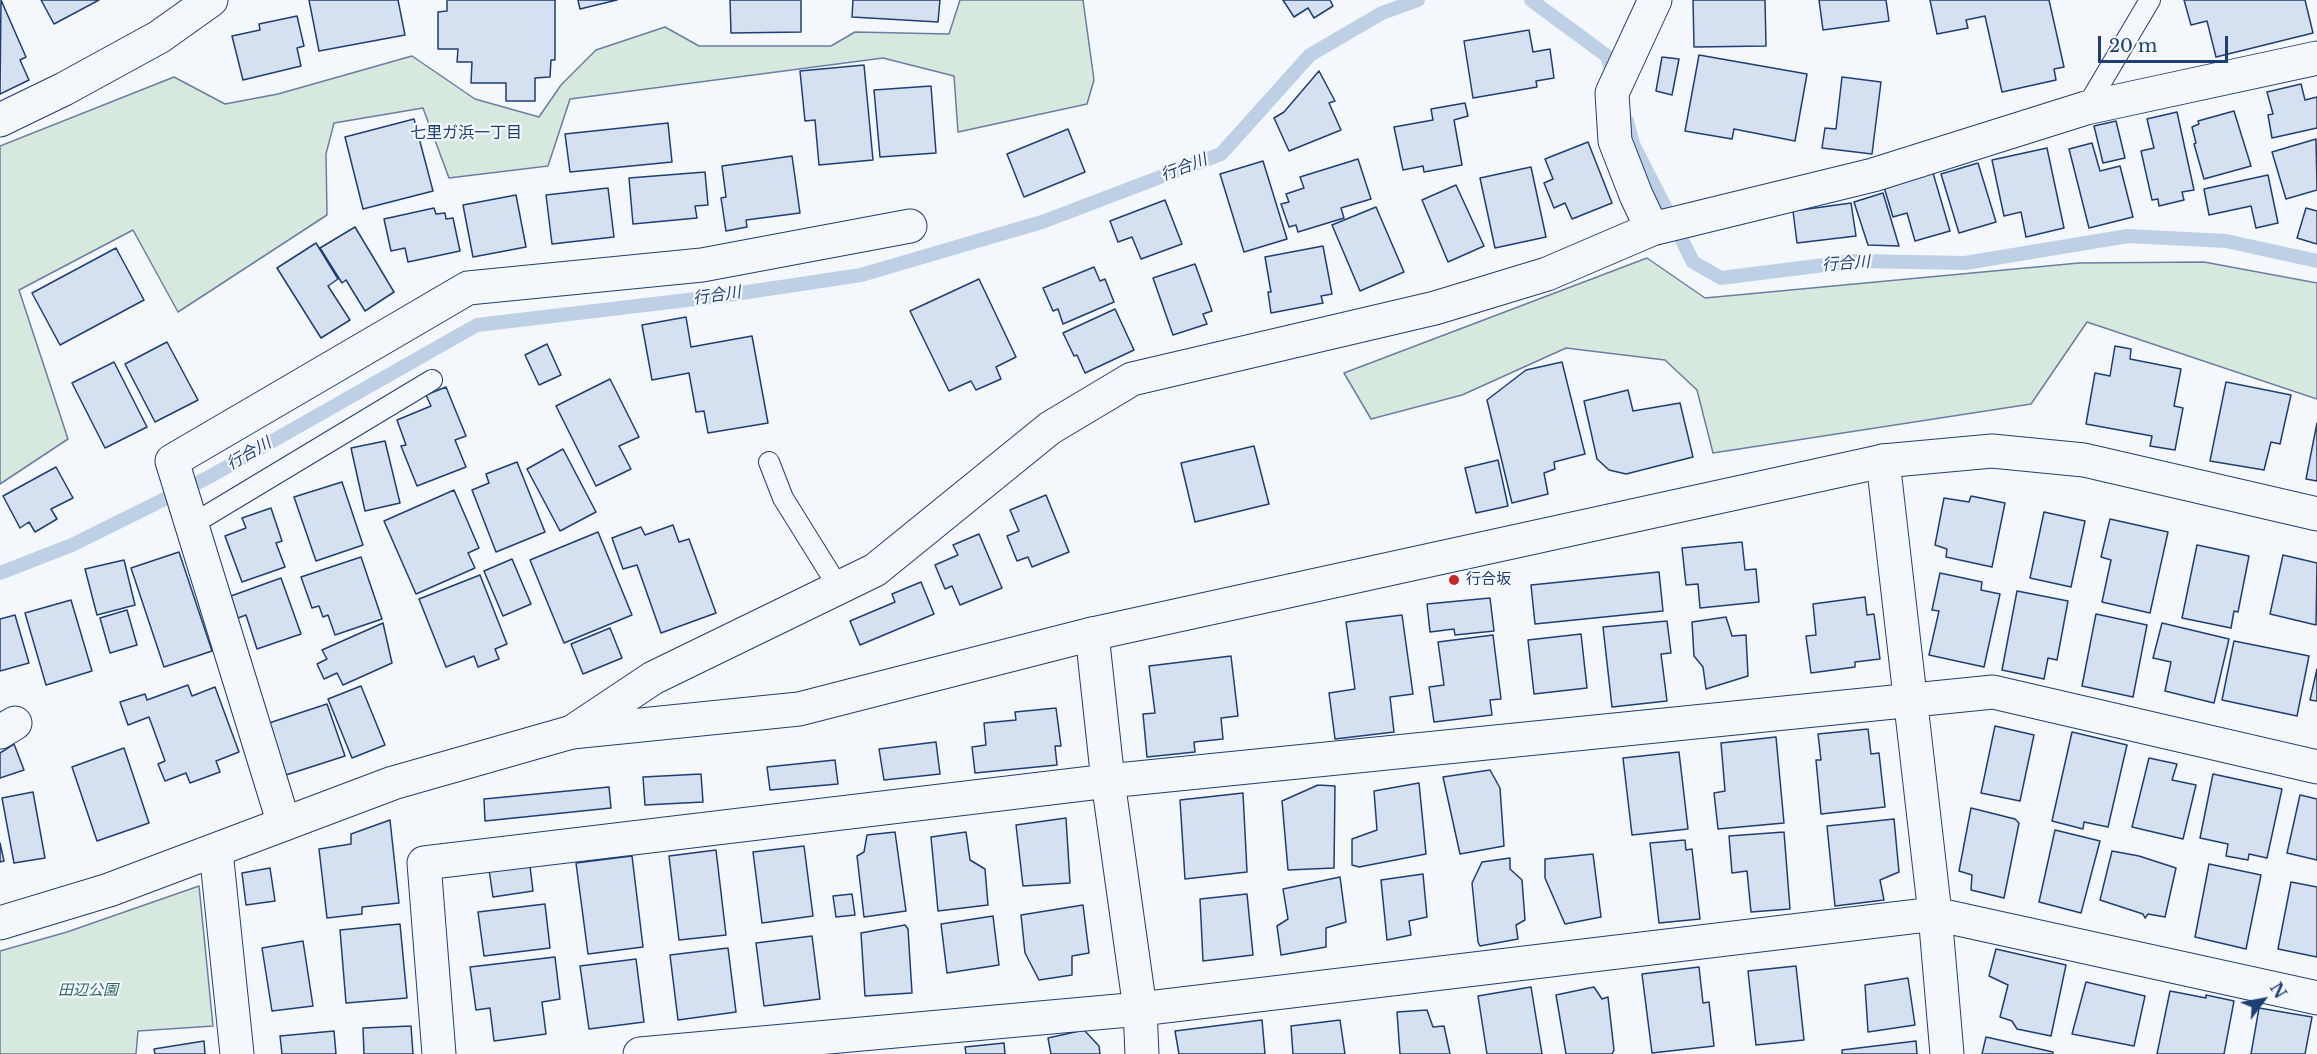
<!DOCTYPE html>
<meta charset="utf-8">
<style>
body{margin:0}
#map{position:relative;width:2317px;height:1054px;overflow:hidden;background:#f4f7fb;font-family:"Libre Baskerville",serif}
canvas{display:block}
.north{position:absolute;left:2233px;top:970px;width:60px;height:60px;-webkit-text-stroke:4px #f4f7fb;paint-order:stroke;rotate:58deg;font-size:16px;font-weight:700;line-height:24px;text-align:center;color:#1d3f73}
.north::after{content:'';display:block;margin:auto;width:21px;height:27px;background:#1d3f73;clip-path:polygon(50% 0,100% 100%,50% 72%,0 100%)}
.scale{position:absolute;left:2098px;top:36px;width:130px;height:27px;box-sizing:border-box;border:3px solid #1d3f73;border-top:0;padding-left:8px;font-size:18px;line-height:21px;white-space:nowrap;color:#1d3f73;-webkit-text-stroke:4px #f4f7fb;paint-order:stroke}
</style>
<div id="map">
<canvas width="2317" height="1054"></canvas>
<div class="north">N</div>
<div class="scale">20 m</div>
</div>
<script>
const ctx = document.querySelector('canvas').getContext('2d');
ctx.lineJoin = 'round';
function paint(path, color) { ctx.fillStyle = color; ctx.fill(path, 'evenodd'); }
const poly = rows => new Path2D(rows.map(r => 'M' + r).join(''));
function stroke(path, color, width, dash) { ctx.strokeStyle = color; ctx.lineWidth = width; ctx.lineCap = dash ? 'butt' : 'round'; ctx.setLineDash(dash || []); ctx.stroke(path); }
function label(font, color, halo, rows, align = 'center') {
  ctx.font = font + ' "Libre Baskerville","Noto Sans JP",serif'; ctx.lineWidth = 4.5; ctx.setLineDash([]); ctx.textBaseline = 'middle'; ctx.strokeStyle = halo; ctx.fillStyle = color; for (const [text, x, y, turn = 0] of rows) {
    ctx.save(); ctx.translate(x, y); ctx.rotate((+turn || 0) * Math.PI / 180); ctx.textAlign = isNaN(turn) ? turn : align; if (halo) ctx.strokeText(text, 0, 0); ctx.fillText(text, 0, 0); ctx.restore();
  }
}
const green = poly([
 [960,0,1083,0,1094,80,1087,104,958,132,954,76,883,58,570,99,548,166,449,178,423,108,334,123,326,154,327,215,178,312,133,230,19,290,68,439,0,484,0,146,174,77,225,104,278,94,412,56,475,99,539,117,561,85,596,50,665,27,699,46,831,46,855,32,949,34,960,0],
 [1647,258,1705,298,2079,263,2204,262,2317,283,2317,399,2087,322,2031,404,1713,453,1697,390,1665,360,1566,348,1462,395,1371,419,1344,373,1647,258],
 [199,886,213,1026,138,1031,136,1054,0,1054,0,951,67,932,199,886]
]);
const stream = poly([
 [1531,0,1607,56,1613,76],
 [1627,121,1633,144,1693,262,1721,278,1856,261,1965,263,2128,236,2226,241,2317,261],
 [0,573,72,545,209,477,477,325,721,296,861,275,1042,222,1221,154,1310,55,1382,13,1418,0]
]);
const building = poly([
 [1,0,26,57,20,60,29,80,0,94,1,0],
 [41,0,99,0,54,24,41,0],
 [309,0,398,0,405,35,319,51,309,0],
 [447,0,555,0,555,60,551,60,550,77,535,78,535,101,506,101,506,83,471,83,472,62,457,62,458,49,438,49,438,12,447,11,447,0],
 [578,0,617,0,580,9,578,0],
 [730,0,801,0,801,32,731,33,730,0],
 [853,0,940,0,938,22,852,17,853,0],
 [1283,0,1330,0,1333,6,1314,18,1308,8,1294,17,1283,0],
 [1693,0,1765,0,1766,46,1694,47,1693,0],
 [1819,0,1886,0,1889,21,1823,30,1819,0],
 [1930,0,2049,0,2064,67,2054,69,2056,80,2002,92,1985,16,1966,20,1968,28,1937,34,1930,0],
 [2184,0,2305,0,2313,33,2216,57,2207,21,2191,25,2184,0],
 [297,16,304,46,297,48,301,66,243,80,232,36,260,30,259,24,297,16],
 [1529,30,1533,52,1550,49,1554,78,1536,81,1537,87,1473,98,1464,41,1529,30],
 [1699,55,1807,74,1795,141,1734,129,1732,139,1685,131,1699,55],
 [1662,57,1679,59,1672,95,1656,91,1662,57],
 [864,65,873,160,819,165,815,120,805,121,800,71,864,65],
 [1319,71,1335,101,1329,103,1341,130,1289,151,1274,118,1284,112,1319,71],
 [1842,77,1881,82,1872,154,1822,148,1825,128,1836,129,1842,77],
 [2301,84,2305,100,2317,97,2317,128,2272,138,2268,115,2273,114,2267,92,2301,84],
 [931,86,936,153,880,157,874,90,931,86],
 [1465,103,1468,116,1454,120,1462,165,1424,172,1423,166,1403,170,1394,127,1433,120,1431,109,1465,103],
 [2234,111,2251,166,2204,179,2194,144,2196,143,2192,127,2199,124,2198,121,2234,111],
 [2177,112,2194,190,2182,192,2184,200,2159,206,2158,199,2152,200,2141,151,2154,148,2147,119,2177,112],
 [414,119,433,191,363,209,345,137,414,119],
 [2116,121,2125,158,2103,163,2094,126,2116,121],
 [668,123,672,162,570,172,565,134,668,123],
 [1068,129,1085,172,1024,197,1007,154,1068,129],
 [2316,139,2317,190,2286,199,2272,152,2316,139],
 [1588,142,1612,203,1572,219,1565,203,1554,208,1544,183,1553,179,1545,159,1588,142],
 [2092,143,2100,171,2120,166,2133,217,2089,228,2069,149,2092,143],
 [2047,148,2064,228,2026,237,2021,212,2004,216,1992,160,2047,148],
 [792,156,800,213,746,220,747,227,726,231,721,198,726,197,722,166,792,156],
 [1358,159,1371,199,1341,208,1344,218,1298,232,1296,225,1289,227,1281,204,1289,202,1286,194,1304,188,1300,177,1358,159],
 [1263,161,1287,239,1244,252,1220,174,1263,161],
 [1978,163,1996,222,1959,233,1941,174,1978,163],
 [1531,167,1546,237,1495,248,1480,178,1531,167],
 [705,172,708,205,695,206,697,218,633,224,629,178,705,172],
 [1933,173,1950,231,1915,241,1907,213,1893,217,1884,187,1933,173],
 [2268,175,2278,223,2256,228,2251,206,2209,215,2204,189,2268,175],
 [1456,185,1484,246,1448,262,1422,200,1456,185],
 [608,188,614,237,552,244,546,195,608,188],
 [1883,193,1899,246,1868,245,1854,202,1883,193],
 [516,195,526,247,473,257,463,205,516,195],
 [1165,200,1182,244,1141,259,1132,237,1118,242,1110,221,1165,200],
 [1851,203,1856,236,1797,243,1793,211,1851,203],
 [1376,207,1404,272,1360,291,1332,225,1376,207],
 [434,208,436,214,445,213,446,219,453,218,460,251,408,262,405,248,391,251,384,219,434,208],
 [2306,208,2317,211,2317,244,2297,238,2306,208],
 [355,227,394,292,365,311,346,280,342,283,320,248,355,227],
 [316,243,338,279,328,286,350,320,321,338,277,268,316,243],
 [1323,246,1332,294,1321,296,1323,303,1271,313,1268,292,1271,292,1265,257,1323,246],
 [116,248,144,300,60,345,32,293,116,248],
 [1195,264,1212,311,1203,314,1207,324,1173,335,1153,278,1195,264],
 [1094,267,1100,281,1105,279,1114,302,1063,324,1058,309,1053,311,1043,288,1094,267],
 [979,279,1016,357,996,367,1001,379,976,390,971,381,949,391,910,311,979,279],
 [1115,309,1134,350,1085,373,1077,355,1074,356,1063,333,1115,309],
 [686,317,691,347,752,336,768,423,708,433,704,411,696,412,689,373,652,380,642,325,686,317],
 [167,342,198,400,155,422,125,364,167,342],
 [547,344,561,375,539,385,525,355,547,344],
 [2115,346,2131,349,2130,359,2181,369,2174,406,2183,408,2175,450,2150,446,2152,436,2086,424,2095,373,2110,376,2115,346],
 [114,362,147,427,105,448,72,383,114,362],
 [1562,362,1585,454,1554,462,1555,469,1544,473,1548,494,1512,503,1487,400,1526,370,1562,362],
 [610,379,639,437,619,446,631,469,596,486,556,406,610,379],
 [2226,382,2291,395,2280,444,2271,442,2264,470,2210,461,2226,382],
 [446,387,466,436,455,440,466,467,417,486,401,446,406,445,397,420,431,406,426,395,446,387],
 [1628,390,1633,411,1680,403,1693,457,1626,474,1609,470,1597,459,1584,401,1628,390],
 [2317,423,2317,481,2306,479,2317,423],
 [385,441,400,503,365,511,351,448,385,441],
 [1254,446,1269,504,1195,522,1181,463,1254,446],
 [563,449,596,512,560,531,527,469,563,449],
 [1498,460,1508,506,1476,513,1465,468,1498,460],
 [517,462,545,532,496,552,472,490,489,483,486,474,517,462],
 [56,467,73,498,51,509,57,519,35,532,29,522,20,528,3,496,56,467],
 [342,482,363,545,316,561,294,497,342,482],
 [454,490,479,548,468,553,475,568,416,594,384,521,454,490],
 [1046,495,1069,552,1032,567,1028,557,1017,561,1007,536,1019,531,1010,510,1046,495],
 [1971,496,2005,503,1992,567,1946,557,1947,549,1935,545,1944,498,1969,502,1971,496],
 [271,508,282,541,276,543,285,567,242,582,225,536,246,528,242,518,271,508],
 [2044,512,2085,521,2071,587,2030,578,2044,512],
 [2110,519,2168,532,2150,613,2102,602,2111,560,2101,557,2110,519],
 [673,525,679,542,689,539,716,613,661,633,637,565,623,569,612,538,641,527,645,535,673,525],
 [598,532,632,615,564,643,530,560,598,532],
 [979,534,1002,588,960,605,952,586,945,589,935,565,958,555,953,545,979,534],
 [1742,542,1745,570,1756,569,1759,602,1700,608,1698,584,1686,585,1682,548,1742,542],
 [2197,545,2249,556,2238,612,2234,611,2231,628,2182,618,2197,545],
 [179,552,212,651,164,667,131,568,179,552],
 [2283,555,2317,563,2316,625,2270,614,2283,555],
 [361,557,382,619,335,635,328,615,323,617,319,606,312,608,301,577,361,557],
 [512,559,531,604,503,616,484,571,512,559],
 [124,560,135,605,97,615,85,569,124,560],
 [1659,572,1663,611,1535,624,1531,585,1659,572],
 [1940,573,1982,582,1981,590,2000,594,1984,667,1929,655,1939,611,1932,610,1940,573],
 [480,575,507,644,495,649,499,659,478,667,474,656,446,667,419,599,480,575],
 [281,578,301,634,257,649,246,615,238,618,231,596,281,578],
 [921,582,934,614,860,645,850,621,895,602,892,594,921,582],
 [2017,591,2068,601,2057,660,2048,658,2044,679,2002,670,2017,591],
 [1865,597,1867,615,1874,614,1880,659,1855,662,1855,667,1811,673,1806,636,1816,635,1813,604,1865,597],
 [1490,598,1494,631,1455,635,1454,629,1430,632,1427,604,1490,598],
 [71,600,92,671,46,685,25,613,71,600],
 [127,610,137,645,110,653,100,618,127,610],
 [2096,614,2147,625,2133,697,2082,686,2096,614],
 [15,615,29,663,0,671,0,619,15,615],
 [1402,615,1413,694,1390,697,1394,732,1335,739,1329,693,1355,689,1346,622,1402,615],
 [1726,617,1732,636,1746,635,1748,676,1706,689,1703,667,1694,656,1692,622,1726,617],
 [1667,621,1671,653,1661,654,1667,701,1612,707,1603,627,1667,621],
 [383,623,392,663,343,685,337,673,324,679,317,664,327,659,322,650,383,623],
 [2162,623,2229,639,2214,703,2165,691,2171,662,2153,658,2162,623],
 [610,628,622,658,583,674,571,644,610,628],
 [1581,634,1587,688,1534,694,1528,640,1581,634],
 [1493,635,1501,699,1490,700,1492,715,1434,722,1429,687,1444,685,1438,642,1493,635],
 [2234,641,2309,656,2297,716,2222,700,2234,641],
 [1231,656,1238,716,1221,718,1223,739,1194,742,1195,752,1147,757,1143,714,1155,713,1149,666,1231,656],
 [2317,669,2317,701,2310,700,2317,669],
 [188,685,192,696,215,687,239,752,216,761,220,772,190,783,186,773,165,781,158,764,165,761,149,717,128,725,120,702,145,694,147,700,188,685],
 [361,686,385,745,352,758,328,699,361,686],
 [327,704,345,756,286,775,269,723,327,704],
 [1056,708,1061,746,1055,746,1057,765,975,773,972,747,986,745,984,723,1016,720,1015,712,1056,708],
 [1995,726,2034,735,2020,801,1981,793,1995,726],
 [1868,729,1871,754,1879,753,1885,807,1821,814,1816,760,1821,760,1818,734,1868,729],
 [2072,732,2127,745,2108,827,2084,822,2083,829,2052,821,2072,732],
 [1776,737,1784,823,1718,829,1714,793,1725,791,1721,743,1776,737],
 [936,742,940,774,884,780,879,749,936,742],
 [14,744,24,770,0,778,0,753,14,744],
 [124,748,149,823,97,841,72,767,124,748],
 [1679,752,1688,829,1632,835,1623,758,1679,752],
 [2149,758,2177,764,2172,780,2196,785,2183,839,2132,827,2149,758],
 [835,760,838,784,770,790,767,767,835,760],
 [1490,770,1500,788,1504,846,1460,854,1443,777,1490,770],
 [701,774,703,802,645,805,643,777,701,774],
 [2213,774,2282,789,2267,858,2249,854,2248,860,2226,856,2228,844,2200,838,2213,774],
 [1419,783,1426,854,1359,867,1352,865,1352,839,1377,830,1374,791,1419,783],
 [1318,785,1335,786,1334,868,1288,870,1282,801,1318,785],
 [609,787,611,808,485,821,484,799,609,787],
 [33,792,45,858,14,863,2,798,33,792],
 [1243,793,1247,872,1185,879,1180,800,1243,793],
 [2300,795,2317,799,2317,860,2287,853,2300,795],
 [1971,808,2015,819,2019,823,2004,898,1971,890,1972,875,1959,871,1971,808],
 [1066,818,1070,883,1023,886,1016,825,1066,818],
 [1894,819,1899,872,1880,880,1884,900,1835,906,1827,826,1894,819],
 [390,820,399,903,362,907,362,914,327,918,319,849,351,844,351,834,390,820],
 [2055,830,2100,841,2081,913,2039,902,2055,830],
 [895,832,906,911,864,917,857,856,864,852,867,835,895,832],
 [966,832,970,860,985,869,988,905,938,911,931,837,966,832],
 [1784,832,1790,909,1751,912,1747,871,1732,873,1729,836,1784,832],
 [1685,840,1686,850,1692,849,1700,919,1659,923,1650,843,1685,840],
 [0,843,4,861,0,862,0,843],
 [804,846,813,916,762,923,753,852,804,846],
 [716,850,726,935,679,940,669,856,716,850],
 [2112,851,2139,856,2176,868,2165,917,2148,914,2145,918,2143,914,2100,900,2112,851],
 [1593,854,1601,917,1565,924,1545,878,1545,859,1593,854],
 [632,856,643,947,588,954,576,863,632,856],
 [529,858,533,891,493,897,488,863,529,858],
 [1510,858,1510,869,1522,880,1525,920,1516,925,1518,939,1480,946,1478,942,1472,883,1482,862,1510,858],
 [2209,864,2261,875,2246,949,2195,937,2209,864],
 [270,868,275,901,246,905,242,873,270,868],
 [1423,874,1427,917,1409,921,1411,935,1387,940,1381,880,1423,874],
 [1340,877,1346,922,1326,928,1326,947,1281,955,1277,926,1288,919,1283,889,1340,877],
 [2291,882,2317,887,2317,957,2278,949,2291,882],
 [852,894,855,915,836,917,833,896,852,894],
 [1247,894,1253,955,1203,961,1200,899,1247,894],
 [545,904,550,948,484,956,478,912,545,904],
 [1083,905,1089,953,1072,956,1072,975,1039,980,1025,953,1021,915,1083,905],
 [993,916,999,965,947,973,941,924,993,916],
 [400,924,407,998,346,1003,340,930,400,924],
 [905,925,908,929,912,993,865,996,861,933,905,925],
 [812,936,820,999,764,1006,756,943,812,936],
 [303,941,313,1006,272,1011,262,948,303,941],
 [728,948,736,1012,678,1020,670,955,728,948],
 [1996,949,2066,965,2051,1036,2017,1029,2012,1021,2000,1017,2008,985,1989,976,1996,949],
 [555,957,560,999,542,1002,546,1034,494,1041,490,1008,476,1010,470,967,555,957],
 [636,959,644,1022,589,1029,580,966,636,959],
 [1796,966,1804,1040,1756,1045,1748,971,1796,966],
 [1699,967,1703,1003,1709,1002,1714,1046,1652,1053,1642,974,1699,967],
 [1908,978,1915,1025,1868,1032,1865,985,1908,978],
 [2086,982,2145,996,2134,1046,2072,1034,2086,982],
 [1531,987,1542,1054,1487,1054,1478,996,1531,987],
 [1594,987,1602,999,1608,997,1614,1050,1612,1054,1566,1054,1556,995,1594,987],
 [2170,991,2206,998,2206,995,2234,1001,2224,1054,2157,1054,2170,991],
 [2259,1008,2312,1017,2305,1054,2251,1054,2259,1008],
 [1427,1010,1433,1027,1444,1026,1450,1054,1400,1054,1397,1012,1427,1010],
 [1262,1020,1265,1054,1179,1054,1175,1031,1262,1020],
 [1340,1020,1345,1054,1293,1054,1291,1026,1340,1020],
 [411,1026,413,1054,364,1054,363,1028,411,1026],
 [1084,1030,1099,1046,1100,1054,1051,1054,1048,1038,1084,1030],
 [334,1031,336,1054,282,1054,280,1036,334,1031],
 [1986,1037,2053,1052,2053,1054,1982,1054,1986,1037],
 [204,1041,205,1054,155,1054,154,1049,204,1041],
 [1916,1041,1917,1054,1842,1054,1842,1050,1916,1041],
 [1004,1043,1005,1054,966,1054,965,1047,1004,1043]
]);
const lane = poly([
 [2086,108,2150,0],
 [769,462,783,498,839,588],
 [191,525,432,380]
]);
const street = poly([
 [0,120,64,89,159,37,211,0],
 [1652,229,1636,195,1615,141,1612,93,1655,0],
 [1883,461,1935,914,1947,1054],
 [1092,634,1108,781,1140,1009,1142,1054],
 [0,732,15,723],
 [572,732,653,678,875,570,1050,428,1132,379,1435,308,1547,274,1652,229,1873,175,2086,108,2317,58],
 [284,824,172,461,468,288,702,265,910,226],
 [216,851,237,1054],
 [439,1054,424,863,1108,781,1993,692,2317,767],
 [640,1054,1140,1009,1935,914,2317,998]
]);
const secondary = poly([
 [0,923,109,890,393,783,572,732,799,709,1092,634,1883,461,1992,451,2084,460,2317,514]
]);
const markers = [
 [1454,580,6,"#c62828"]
];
const poiNames = [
 ["行合坂",1466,580]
];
const parkNames = [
 ["田辺公園",88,991]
];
const neighbourhoodNames = [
 ["七里ガ浜一丁目",466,133]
];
const waterNames = [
 ["行合川",1184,168,-21],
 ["行合川",1846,264,-4],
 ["行合川",717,296,-8],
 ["行合川",249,454,-30]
];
paint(green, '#d7e8df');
stroke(green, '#687fa3', 1.5);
stroke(stream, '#bed0e5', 14);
paint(building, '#d5e0f0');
stroke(building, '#1d3f73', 1.5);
stroke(lane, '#1d3f73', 22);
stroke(street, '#1d3f73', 35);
stroke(secondary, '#1d3f73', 35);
stroke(lane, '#f4f7fb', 20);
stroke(street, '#f4f7fb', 33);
stroke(secondary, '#f4f7fb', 33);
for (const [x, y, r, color] of markers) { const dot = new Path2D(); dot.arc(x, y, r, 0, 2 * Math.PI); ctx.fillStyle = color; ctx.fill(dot); stroke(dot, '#f4f7fb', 2); }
label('15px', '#1d3f73', '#f4f7fb', poiNames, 'left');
label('italic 15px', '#2c6c60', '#f4f7fb', parkNames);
label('16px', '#1d3f73', '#f4f7fb', neighbourhoodNames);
label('italic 16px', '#1d3f73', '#f4f7fb', waterNames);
</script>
